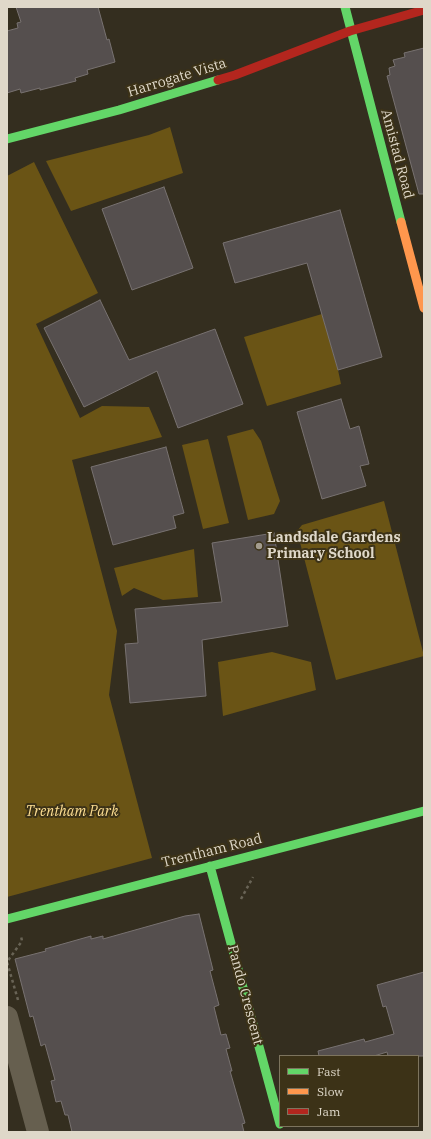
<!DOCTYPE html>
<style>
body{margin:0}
#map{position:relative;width:431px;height:1139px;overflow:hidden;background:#342e1f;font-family:"IBM Plex Serif",serif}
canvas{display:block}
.frame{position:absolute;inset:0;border:8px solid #dfd8c9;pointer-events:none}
.legend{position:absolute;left:279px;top:1055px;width:140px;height:72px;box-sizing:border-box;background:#3c3217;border:1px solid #7d745e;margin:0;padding:5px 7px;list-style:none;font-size:12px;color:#dfd8c9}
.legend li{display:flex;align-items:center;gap:8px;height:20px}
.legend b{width:20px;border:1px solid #7d745e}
</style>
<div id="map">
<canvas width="431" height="1139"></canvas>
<div class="frame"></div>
<ul class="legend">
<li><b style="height:5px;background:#63d668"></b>Fast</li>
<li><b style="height:5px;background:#ff974d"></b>Slow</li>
<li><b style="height:5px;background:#b3261e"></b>Jam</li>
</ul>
</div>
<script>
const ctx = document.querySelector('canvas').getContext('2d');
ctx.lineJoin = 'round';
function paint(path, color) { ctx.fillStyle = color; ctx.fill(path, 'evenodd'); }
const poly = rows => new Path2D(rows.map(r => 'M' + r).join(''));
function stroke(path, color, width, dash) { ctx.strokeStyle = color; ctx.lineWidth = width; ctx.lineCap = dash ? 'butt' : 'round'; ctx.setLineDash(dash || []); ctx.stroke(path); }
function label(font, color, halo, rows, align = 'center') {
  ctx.font = font + ' "IBM Plex Serif",serif'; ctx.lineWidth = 4; ctx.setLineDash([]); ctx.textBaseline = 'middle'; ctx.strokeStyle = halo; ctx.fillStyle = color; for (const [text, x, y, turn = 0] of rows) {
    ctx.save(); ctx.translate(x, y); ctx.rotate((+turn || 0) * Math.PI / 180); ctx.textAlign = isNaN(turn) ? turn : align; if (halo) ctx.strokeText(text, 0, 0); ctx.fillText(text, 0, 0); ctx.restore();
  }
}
const green = poly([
 [170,127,183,173,71,211,46,161,149,135],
 [34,162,98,293,36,324,80,418,102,406,149,407,162,437,72,460,117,631,109,695,152,858,7,897,7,176],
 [322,314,338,370,341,384,267,406,244,337],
 [253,429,261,441,280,501,274,514,248,520,227,436],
 [208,439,229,523,203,529,182,445],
 [384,501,424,656,336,680,297,531,302,525],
 [194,549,198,597,163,600,134,588,122,596,114,568],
 [272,652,311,662,316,690,223,716,218,662]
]);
const building = poly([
 [16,7,98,7,107,40,109,39,115,62,87,70,88,74,75,78,76,81,40,90,40,88,21,93,20,89,7,93,7,31,18,28,17,23,21,22,16,7],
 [424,48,424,194,419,194,387,76,390,75,389,68,395,66,393,60,405,57,404,53,424,48],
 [164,187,193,268,132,290,102,209,164,187],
 [340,210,382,357,338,370,307,263,235,283,223,243,340,210],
 [100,300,129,360,215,329,243,404,178,428,157,371,84,407,44,328,100,300],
 [341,399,350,429,359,426,369,464,360,466,366,486,322,499,297,412,341,399],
 [166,447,184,513,173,516,176,528,113,545,91,467,166,447],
 [274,533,288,626,202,640,206,696,130,703,125,644,138,643,135,609,222,602,212,543,274,533],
 [199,914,213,970,210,971,219,1005,214,1007,221,1035,226,1034,230,1048,226,1049,232,1071,230,1071,245,1123,242,1124,244,1132,72,1132,68,1115,65,1115,61,1101,56,1102,51,1081,55,1080,45,1044,41,1046,33,1016,30,1017,15,959,46,951,45,949,91,936,91,939,103,936,103,939,185,916,199,914],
 [424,972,424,1056,388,1056,387,1052,374,1056,319,1056,318,1051,364,1039,365,1042,394,1034,386,1006,383,1007,377,985,424,972]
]);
const path = poly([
 [241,899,253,877],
 [18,1000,7,962,22,941,21,936]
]);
const street = poly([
 [7,1017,38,1132]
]);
const fast = poly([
 [345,7,401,222],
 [7,139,119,110,218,80],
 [210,866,280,1124],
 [7,919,424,811]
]);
const slow = poly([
 [401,222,424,308]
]);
const jam = poly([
 [218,80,235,75,350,31,424,10]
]);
const markers = [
 [259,546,4,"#a39c8e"]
];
const streetNames = [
 ["Harrogate Vista",177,78,-17],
 ["Amistad Road",397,154,75],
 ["Trentham Road",212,851,-14],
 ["Pando Crescent",245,995,75]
];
const poiNames = [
 ["Landsdale Gardens",267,538],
 ["Primary School",267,554]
];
const parkNames = [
 ["Trentham Park",72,812]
];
paint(green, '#6a5415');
paint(building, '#554f4e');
stroke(building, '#787271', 1);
stroke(path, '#696456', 2.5, [3, 3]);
stroke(street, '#665f4f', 22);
stroke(fast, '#63d668', 9);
stroke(slow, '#ff974d', 9);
stroke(jam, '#b3261e', 9);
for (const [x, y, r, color] of markers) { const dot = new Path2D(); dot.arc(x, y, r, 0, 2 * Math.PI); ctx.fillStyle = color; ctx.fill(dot); stroke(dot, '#3c3217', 1.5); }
label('14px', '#dfd8c9', '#3c3217', streetNames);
label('bold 14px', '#dfd8c9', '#3c3217', poiNames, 'left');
label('italic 14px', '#fdde92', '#3c3217', parkNames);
</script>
